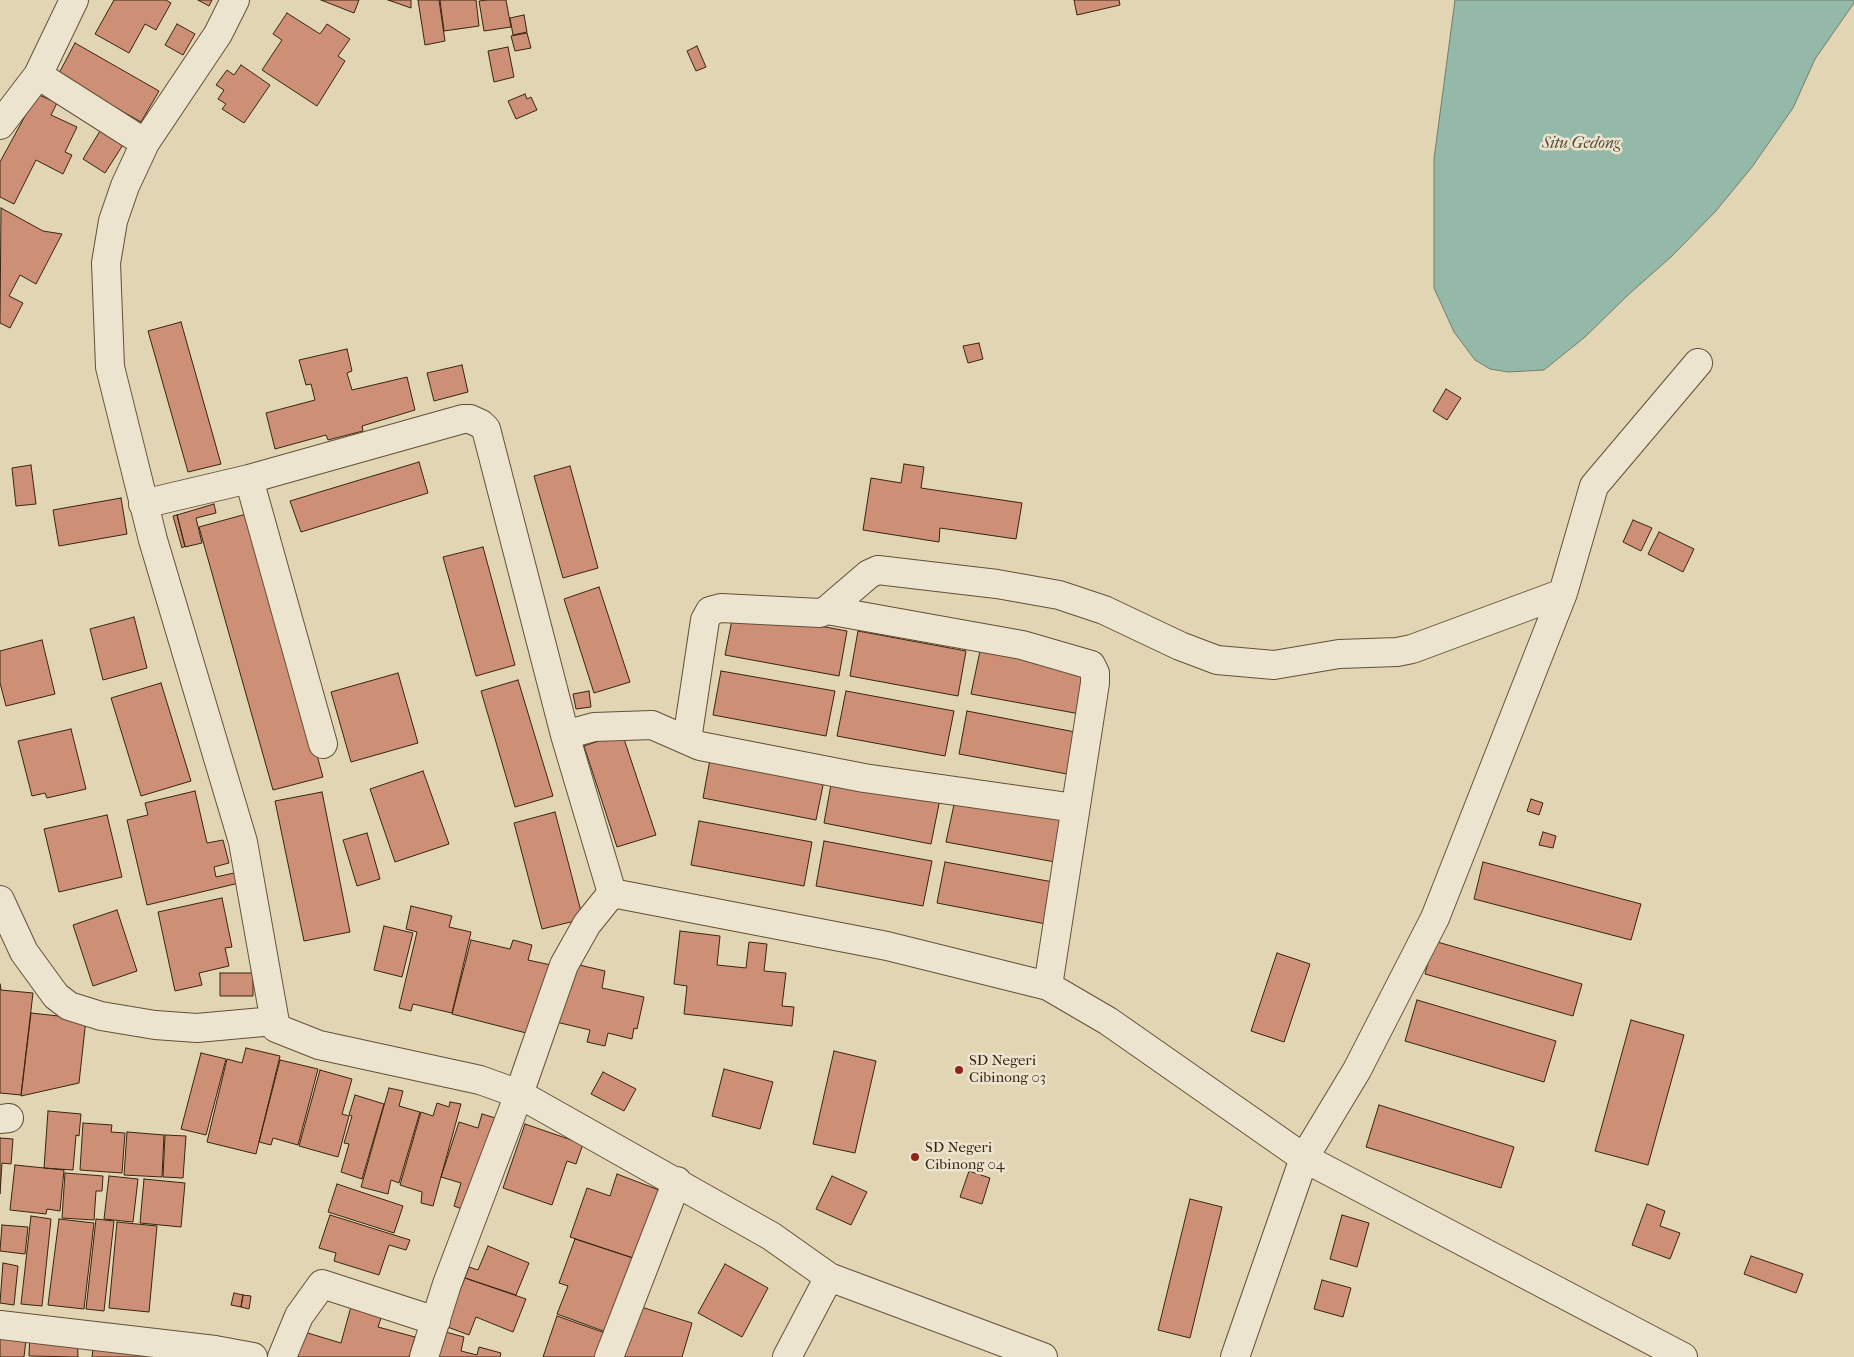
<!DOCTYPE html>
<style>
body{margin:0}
canvas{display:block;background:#e1d5b3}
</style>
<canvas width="1854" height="1357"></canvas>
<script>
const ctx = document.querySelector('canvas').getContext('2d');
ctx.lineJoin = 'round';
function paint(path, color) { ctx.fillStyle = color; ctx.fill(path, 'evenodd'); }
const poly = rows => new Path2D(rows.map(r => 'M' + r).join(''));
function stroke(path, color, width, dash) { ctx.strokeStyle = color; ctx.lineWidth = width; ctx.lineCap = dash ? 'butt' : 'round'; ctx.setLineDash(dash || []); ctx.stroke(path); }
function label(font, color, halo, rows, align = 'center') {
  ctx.font = font + ' "IM FELL French Canon",serif'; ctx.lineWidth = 5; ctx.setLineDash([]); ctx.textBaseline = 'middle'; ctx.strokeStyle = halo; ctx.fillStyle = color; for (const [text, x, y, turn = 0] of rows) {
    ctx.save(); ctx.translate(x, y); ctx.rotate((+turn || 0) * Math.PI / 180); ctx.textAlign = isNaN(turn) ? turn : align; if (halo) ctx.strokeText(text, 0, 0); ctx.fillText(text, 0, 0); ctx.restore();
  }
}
const water = poly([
 [1455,0,1854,0,1854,3,1815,59,1793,108,1752,167,1715,212,1672,256,1628,295,1585,337,1544,370,1508,372,1490,369,1475,360,1454,332,1434,288,1434,159,1455,0]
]);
const building = poly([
 [114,0,166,0,171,3,156,30,145,24,129,53,95,34,114,0],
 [198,0,212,0,209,6,198,0],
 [321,0,359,0,354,13,321,0],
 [388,0,411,0,411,8,388,0],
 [418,0,439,0,445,41,425,45,418,0],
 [440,0,476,0,479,26,444,31,440,0],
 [487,0,506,0,511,27,484,31,479,1,487,0],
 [1074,0,1119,0,1120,5,1077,15,1074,0],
 [287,13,320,34,327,24,350,39,338,56,345,61,317,106,262,70,282,40,273,34,287,13],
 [524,15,527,32,513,35,510,18,524,15],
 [177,24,195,34,183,55,165,45,177,24],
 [527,33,531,48,515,51,511,36,527,33],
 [75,43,159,91,141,122,58,75,75,43],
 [697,46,706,67,696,71,687,51,697,46],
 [508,47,514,77,494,82,488,51,508,47],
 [241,65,270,85,244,123,222,109,226,104,218,99,224,90,216,85,227,70,234,75,241,65],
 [37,94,57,103,51,115,77,127,65,152,72,155,63,174,36,160,14,204,0,197,0,162,37,94],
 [525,94,527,99,531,97,537,110,516,119,508,101,525,94],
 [103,126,126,140,105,173,83,159,103,126],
 [1,208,43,231,62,234,36,284,20,275,9,296,23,303,10,328,0,323,1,208],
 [181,322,221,464,188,472,148,331,181,322],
 [979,343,983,359,968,363,963,346,979,343],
 [347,349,352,371,347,373,352,390,407,377,415,410,362,426,363,431,328,440,326,435,275,449,266,413,315,400,311,384,306,385,299,360,347,349],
 [462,365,468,392,434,401,427,373,462,365],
 [1446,389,1461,398,1447,420,1433,411,1446,389],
 [419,462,428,493,301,532,290,501,419,462],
 [904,464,924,467,921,488,1022,503,1016,539,940,528,939,542,863,530,871,478,901,483,904,464],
 [31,465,36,504,16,506,12,468,31,465],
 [570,466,598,568,563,578,534,476,570,466],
 [121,498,127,534,59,546,53,510,121,498],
 [214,504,216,513,196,518,202,543,185,547,177,515,214,504],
 [250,513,323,777,273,790,199,527,250,513],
 [177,515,185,546,182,548,173,516,177,515],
 [1633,520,1652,528,1641,551,1623,542,1633,520],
 [1659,532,1694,549,1683,572,1648,554,1659,532],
 [483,547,515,665,476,676,443,557,483,547],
 [599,587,630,682,594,693,564,599,599,587],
 [734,610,847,631,839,676,725,655,734,610],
 [134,617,147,668,103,680,90,629,134,617],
 [858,631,966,651,958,696,850,676,858,631],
 [42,640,55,694,6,706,0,683,0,651,42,640],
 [980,651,1087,671,1080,714,971,694,980,651],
 [721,671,835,691,826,736,713,715,721,671],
 [398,673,418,743,351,762,331,692,398,673],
 [518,680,553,796,515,807,481,691,518,680],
 [161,683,191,781,141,796,111,698,161,683],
 [589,691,591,707,576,709,573,694,589,691],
 [846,691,954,711,945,756,837,736,846,691],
 [967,711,1075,732,1067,774,959,754,967,711],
 [71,729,86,789,47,798,45,793,32,796,18,741,71,729],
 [622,733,656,835,617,847,584,746,622,733],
 [711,754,825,775,816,820,703,798,711,754],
 [423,771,449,844,395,862,370,789,423,771],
 [832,779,940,799,931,844,824,823,832,779],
 [195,791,207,843,223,840,229,863,214,867,216,877,234,873,239,883,147,905,127,820,148,815,145,803,195,791],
 [322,792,350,932,304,941,275,801,322,792],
 [1531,799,1543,803,1539,815,1527,811,1531,799],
 [955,800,1062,820,1055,862,946,842,955,800],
 [555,812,583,919,542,929,514,823,555,812],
 [107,815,122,877,59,892,44,829,107,815],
 [699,821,812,842,804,886,691,865,699,821],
 [1543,832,1556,836,1553,848,1539,845,1543,832],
 [367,833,380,879,357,886,343,840,367,833],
 [824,841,932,861,923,906,816,886,824,841],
 [945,862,1053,882,1046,924,937,903,945,862],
 [1483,862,1641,904,1631,940,1474,899,1483,862],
 [222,898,232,947,225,948,229,966,199,973,202,985,175,991,158,912,222,898],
 [411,906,452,916,449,927,471,932,452,1013,413,1004,411,1011,399,1008,417,932,406,929,411,906],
 [117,910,137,971,93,986,73,925,117,910],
 [384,926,413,933,402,977,374,970,384,926],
 [680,931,720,936,717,965,746,968,749,942,767,944,764,971,786,973,782,1006,794,1007,792,1026,684,1014,687,986,674,984,680,931],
 [471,940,510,949,513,940,532,945,528,960,551,965,534,1035,452,1014,471,940],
 [1434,941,1582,984,1573,1016,1425,974,1434,941],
 [1277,953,1310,964,1284,1042,1251,1031,1277,953],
 [575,964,605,971,602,988,644,997,637,1029,634,1028,632,1039,608,1033,605,1046,587,1042,590,1030,556,1022,575,964],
 [220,973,253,973,253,996,220,996,220,973],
 [0,984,1,990,33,993,21,1095,0,1093,0,984],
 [1417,1000,1556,1041,1544,1082,1405,1041,1417,1000],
 [31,1013,86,1019,79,1083,21,1096,31,1013],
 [1631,1020,1684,1035,1648,1165,1595,1151,1631,1020],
 [246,1048,280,1056,256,1154,207,1142,227,1059,242,1063,246,1048],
 [834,1051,876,1061,855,1153,813,1144,834,1051],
 [201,1053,226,1059,206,1135,181,1129,201,1053],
 [280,1060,318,1069,298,1145,273,1138,271,1145,259,1142,280,1060],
 [724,1069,773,1082,760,1129,712,1116,724,1069],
 [320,1070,352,1079,342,1114,349,1116,338,1157,299,1146,320,1070],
 [603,1072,636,1089,624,1111,591,1094,603,1072],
 [389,1088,403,1091,399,1106,420,1112,399,1183,391,1180,388,1194,361,1187,389,1088],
 [355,1095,384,1104,362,1179,341,1172,349,1144,344,1143,352,1116,349,1115,355,1095],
 [450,1102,461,1104,433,1206,421,1203,422,1192,400,1185,421,1112,433,1116,437,1103,449,1107,450,1102],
 [1379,1105,1514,1147,1501,1188,1366,1147,1379,1105],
 [48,1111,81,1114,79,1136,76,1135,73,1170,44,1168,48,1111],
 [482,1114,499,1119,470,1212,454,1206,461,1183,441,1177,459,1122,478,1128,482,1114],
 [83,1123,112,1125,111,1132,125,1133,122,1173,80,1170,83,1123],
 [525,1124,583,1144,576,1164,567,1161,552,1205,503,1188,525,1124],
 [127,1132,164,1135,162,1177,124,1175,127,1132],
 [165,1135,186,1136,183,1178,163,1177,165,1135],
 [0,1138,13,1139,11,1164,2,1163,0,1194,0,1138],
 [15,1165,64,1170,60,1211,47,1209,46,1214,10,1210,15,1165],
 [969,1171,990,1178,982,1204,960,1197,969,1171],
 [65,1173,103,1176,102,1191,96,1191,94,1220,62,1218,65,1173],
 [617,1174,659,1190,633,1258,570,1237,587,1188,610,1196,617,1174],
 [109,1176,138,1179,133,1222,104,1219,109,1176],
 [832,1176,867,1192,851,1225,816,1209,832,1176],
 [144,1179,185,1183,181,1227,140,1223,144,1179],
 [337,1184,403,1206,394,1233,328,1212,337,1184],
 [1190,1199,1222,1207,1190,1338,1158,1330,1190,1199],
 [1647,1204,1665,1211,1660,1226,1680,1233,1670,1259,1632,1245,1647,1204],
 [330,1215,410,1240,406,1250,389,1245,379,1275,334,1261,336,1253,319,1248,330,1215],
 [1342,1215,1369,1223,1357,1267,1330,1259,1342,1215],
 [31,1216,51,1219,42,1306,21,1304,31,1216],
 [59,1219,94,1223,84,1309,48,1305,59,1219],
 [96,1219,114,1221,104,1311,86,1309,96,1219],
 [117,1222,157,1226,149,1312,109,1308,117,1222],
 [2,1225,28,1227,25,1254,0,1251,2,1225],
 [575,1239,633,1258,606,1332,557,1314,568,1286,559,1283,575,1239],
 [488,1246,529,1263,516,1295,465,1278,469,1267,478,1270,488,1246],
 [1751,1256,1803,1274,1796,1293,1744,1274,1751,1256],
 [3,1263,18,1266,14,1305,0,1303,3,1263],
 [725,1264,768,1288,742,1337,698,1313,725,1264],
 [465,1278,526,1299,513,1332,476,1317,469,1335,445,1326,465,1278],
 [1322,1280,1351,1288,1343,1317,1314,1309,1322,1280],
 [234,1293,243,1295,241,1307,231,1305,234,1293],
 [243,1295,251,1296,249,1309,241,1307,243,1295],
 [352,1303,383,1312,378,1327,415,1337,409,1357,294,1357,301,1331,341,1343,352,1303],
 [635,1305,692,1323,682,1357,619,1357,635,1305],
 [557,1316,605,1333,597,1357,543,1357,557,1316],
 [0,1327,27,1331,24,1357,0,1357,0,1327],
 [30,1330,77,1334,78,1357,29,1356,30,1330],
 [442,1331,464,1337,461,1351,477,1355,479,1347,501,1353,500,1357,435,1357,442,1331],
 [94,1340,150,1345,149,1357,92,1357,94,1340]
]);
const minor = poly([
 [235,0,218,34,145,143,125,186,113,221,106,263,110,367,153,540,243,842,276,1028,319,1045,480,1080,519,1094,447,1284,424,1357],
 [38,75,145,143],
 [0,125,38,75,74,0],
 [249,479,323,744],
 [143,504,249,479,463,419,470,419,481,424,486,429,565,735,612,893,887,946,1048,986,1108,1021,1304,1158,1683,1357],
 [827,610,1022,645,1091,665,1095,673,1095,683,1048,986],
 [565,735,594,727,652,725,700,746,864,778,1075,808],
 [687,740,705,620,710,611,721,608,820,613,827,610,869,574,878,570,997,584,1059,595,1104,610,1180,646,1217,660,1274,665,1339,654,1397,652,1412,649,1563,593,1594,486,1698,363],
 [612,893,587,924,564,965,519,1094,771,1236,829,1277,1043,1357],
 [0,900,24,952,56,996,69,1006,101,1016,155,1025,197,1028,274,1021],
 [0,1119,9,1118],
 [0,1325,215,1350,253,1357],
 [282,1357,299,1316,322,1284,436,1321],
 [609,1357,677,1181],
 [787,1357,829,1277],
 [1235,1357,1304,1158,1357,1070,1435,918,1563,593]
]);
const markers = [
 [959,1070,5,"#8f2418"],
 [915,1157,5,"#8f2418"]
];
const poiNames = [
 ["SD Negeri",969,1061],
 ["Cibinong 03",969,1078],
 ["SD Negeri",925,1148],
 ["Cibinong 04",925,1165]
];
const waterNames = [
 ["Situ Gedong",1581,144]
];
paint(water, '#95b9a8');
stroke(water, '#717d6b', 1);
paint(building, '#cd9077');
stroke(building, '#3a240f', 1);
stroke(minor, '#645038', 30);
stroke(minor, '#ece4ce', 28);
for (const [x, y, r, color] of markers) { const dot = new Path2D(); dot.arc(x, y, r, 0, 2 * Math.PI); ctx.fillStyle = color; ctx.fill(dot); stroke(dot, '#ece4ce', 2); }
label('15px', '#3a240f', '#ece4ce', poiNames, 'left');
label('italic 16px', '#514935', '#ece4ce', waterNames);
</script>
